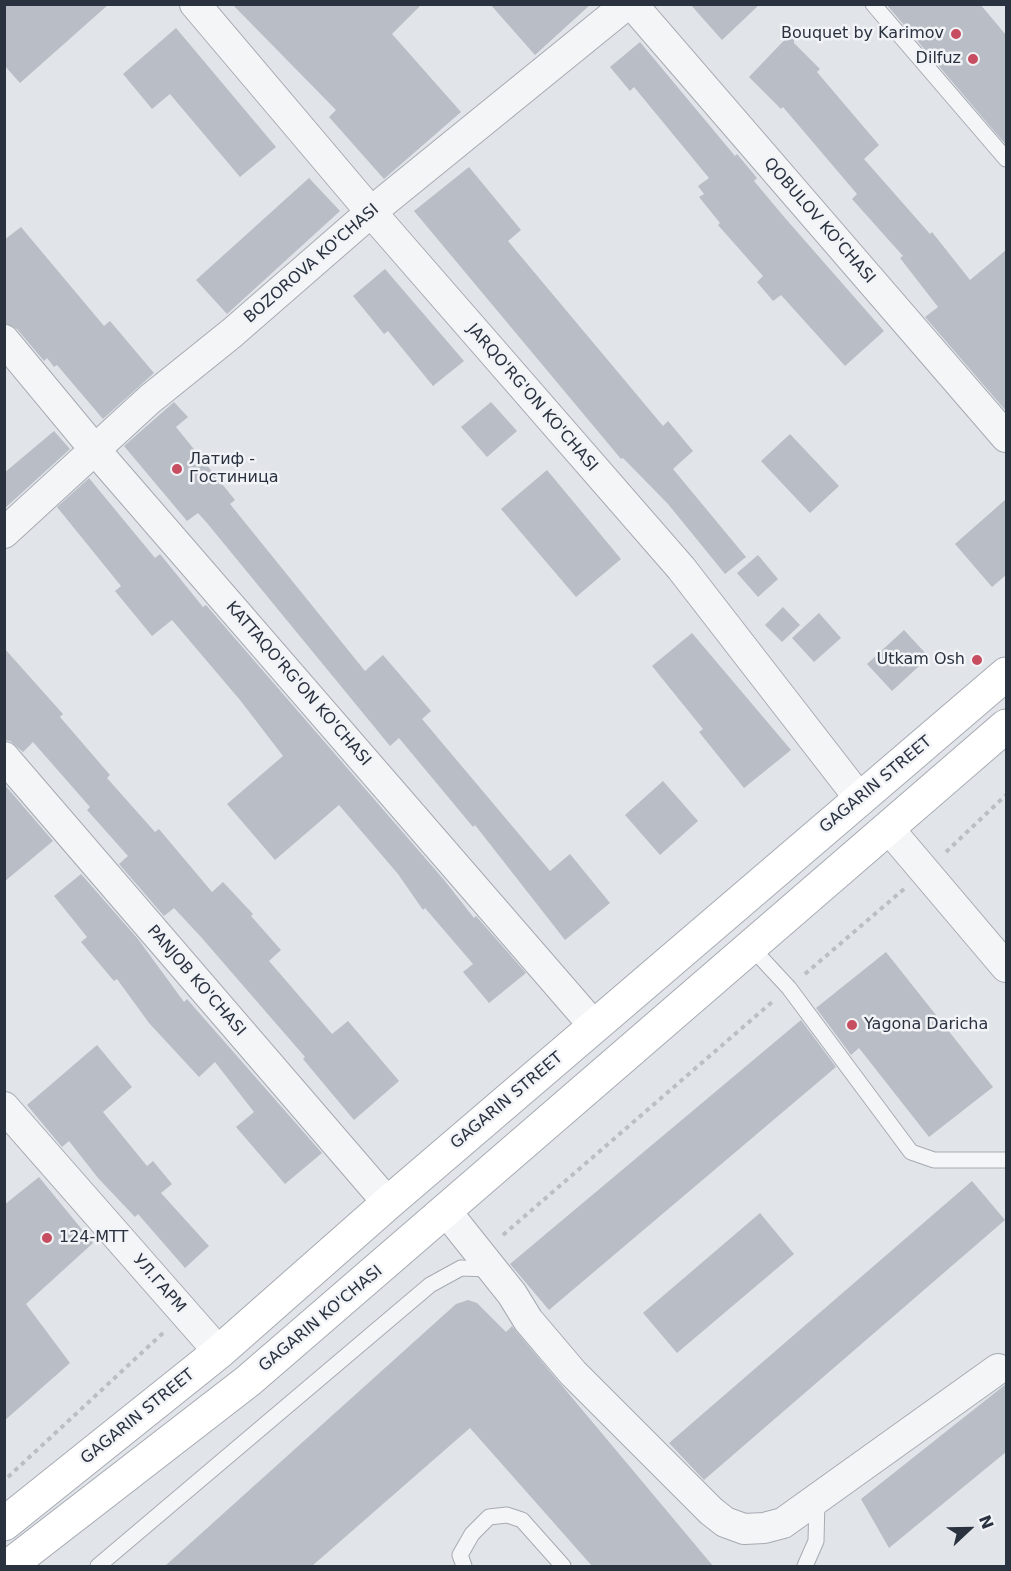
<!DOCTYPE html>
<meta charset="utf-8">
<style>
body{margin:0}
#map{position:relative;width:1011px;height:1571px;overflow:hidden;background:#e1e4e9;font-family:"DejaVu Sans",sans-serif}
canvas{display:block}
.frame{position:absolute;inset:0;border:6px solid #2a3240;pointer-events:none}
.north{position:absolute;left:939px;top:1499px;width:60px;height:60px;-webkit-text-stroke:4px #f1f3f6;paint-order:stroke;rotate:68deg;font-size:16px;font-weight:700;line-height:24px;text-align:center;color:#2a3240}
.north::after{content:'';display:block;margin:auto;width:21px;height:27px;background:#2a3240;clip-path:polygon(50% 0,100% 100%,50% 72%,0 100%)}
</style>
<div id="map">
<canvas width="1011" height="1571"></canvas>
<div class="frame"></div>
<div class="north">N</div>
</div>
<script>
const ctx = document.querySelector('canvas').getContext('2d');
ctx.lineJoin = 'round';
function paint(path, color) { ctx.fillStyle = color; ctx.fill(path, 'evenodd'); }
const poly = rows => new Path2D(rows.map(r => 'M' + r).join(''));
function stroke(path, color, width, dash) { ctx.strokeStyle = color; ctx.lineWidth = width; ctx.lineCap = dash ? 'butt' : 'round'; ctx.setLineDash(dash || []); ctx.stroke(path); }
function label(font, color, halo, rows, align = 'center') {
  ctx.font = font + ' "DejaVu Sans",sans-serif'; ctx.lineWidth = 5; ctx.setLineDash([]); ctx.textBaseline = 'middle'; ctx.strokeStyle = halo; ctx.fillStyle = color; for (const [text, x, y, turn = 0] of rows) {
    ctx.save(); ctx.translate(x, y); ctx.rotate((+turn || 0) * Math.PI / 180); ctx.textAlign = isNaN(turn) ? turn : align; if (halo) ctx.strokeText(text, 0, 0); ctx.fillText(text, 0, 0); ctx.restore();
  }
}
const building = poly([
 [4,4,109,4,20,83,4,65],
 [232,4,422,4,392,34,461,112,384,179,329,117,336,110],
 [490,4,591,4,535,55],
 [690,4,760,4,722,40],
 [886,4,980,4,1006,35,1006,145],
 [176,28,276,147,240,177,170,94,152,109,123,74],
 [794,30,794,43,820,69,817,72,879,145,864,159,930,234,932,232,970,280,1006,250,1006,411,925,317,938,307,900,258,903,256,852,199,857,194,783,107,781,109,749,77],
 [640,42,735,156,737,154,757,178,754,181,785,218,884,331,845,366,781,295,773,301,757,282,763,276,718,225,720,223,699,197,704,194,698,186,709,178,634,87,630,91,610,67],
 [469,167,521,230,508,241,663,426,668,421,693,451,673,469,746,557,725,574,668,504,623,458,621,459,414,211],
 [309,178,340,211,227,314,196,280],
 [21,227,104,326,110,321,154,373,103,419,57,365,54,367,47,358,44,361,17,329,4,323,4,240],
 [385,269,464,361,433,386,388,331,384,334,353,296],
 [174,402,188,417,176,427,235,500,230,504,365,671,383,655,431,711,422,719,550,871,570,854,610,903,565,940,475,825,473,827,399,738,390,746,207,523,198,513,187,521,124,446],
 [491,402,517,431,487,457,461,427],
 [54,431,70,449,4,509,4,473],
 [790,434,839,486,810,513,761,461],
 [547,470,621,559,576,597,501,509],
 [89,478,155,558,160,554,203,607,206,605,445,881,474,918,476,916,526,973,489,1003,463,972,473,964,425,908,423,910,398,874,339,805,275,860,227,804,283,756,240,700,172,620,152,636,115,591,121,586,57,507],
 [1006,499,1006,575,992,587,955,544],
 [758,555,778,579,758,597,737,573],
 [783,607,800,625,782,642,765,625],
 [819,613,841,638,814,662,792,638],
 [904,630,929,657,892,691,867,664],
 [692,633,791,750,744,788,699,732,703,729,652,666],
 [4,648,63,714,60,717,110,775,107,778,155,832,159,829,212,892,223,882,253,914,251,916,281,950,269,961,332,1034,348,1021,399,1081,354,1120,303,1059,305,1057,201,937,174,908,164,916,119,864,128,856,87,810,90,807,33,742,23,752,10,741,4,740],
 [663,781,698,821,660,855,625,815],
 [4,784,53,841,4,882],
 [81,874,138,939,184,1002,187,999,322,1153,285,1184,236,1127,254,1112,215,1062,199,1077,149,1023,117,979,114,981,81,942,87,937,54,896],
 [886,952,993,1087,929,1137,859,1048,851,1055,816,1008],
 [801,1020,836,1067,549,1310,510,1264],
 [97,1045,132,1087,103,1112,147,1166,153,1161,172,1184,161,1193,209,1246,185,1268,138,1214,135,1217,98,1178,69,1141,62,1147,27,1105],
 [39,1177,93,1243,26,1304,70,1363,4,1421,4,1205],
 [972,1181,1005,1220,704,1480,669,1443],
 [760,1213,794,1254,677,1353,643,1313],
 [468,1300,477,1303,506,1332,512,1326,713,1566,592,1566,470,1428,312,1566,165,1566,456,1304],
 [1006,1384,1006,1452,889,1548,861,1499]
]);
const path = poly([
 [946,852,1006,795],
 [805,974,904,889],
 [503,1235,772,1002],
 [8,1477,163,1333]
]);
const service = poly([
 [873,4,1006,159],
 [751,947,789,988,911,1152,934,1160,1006,1160],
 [98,1566,430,1285,461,1268,490,1269],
 [464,1566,460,1555,472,1534,489,1517,507,1515,522,1520,563,1566],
 [805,1566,816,1541,817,1500]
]);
const minor = poly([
 [195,4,371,212,681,568,860,799],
 [632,4,1006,437],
 [4,340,96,451,595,1027],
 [4,533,150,399,232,333,371,212,627,4],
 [4,757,388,1203],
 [889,829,1006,967],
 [4,1107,219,1352],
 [445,1210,512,1294,528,1320,573,1373,711,1511,725,1522,744,1529,764,1528,783,1523,998,1369]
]);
const secondary = poly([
 [4,1524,219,1352,388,1203,1006,674],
 [9,1566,248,1381,1006,726]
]);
const markers = [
 [956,34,6,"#c64e60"],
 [973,59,6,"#c64e60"],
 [177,469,6,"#c64e60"],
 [977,660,6,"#c64e60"],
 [852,1025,6,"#c64e60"],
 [47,1238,6,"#c64e60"]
];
const poiNames = [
 ["Bouquet by Karimov",944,34],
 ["Dilfuz",961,59],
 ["Латиф -",189,460,"left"],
 ["Гостиница",189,478,"left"],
 ["Utkam Osh",965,660],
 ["Yagona Daricha",864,1025,"left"],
 ["124-MTT",59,1238,"left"]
];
const streetNames = [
 ["QOBULOV KO'CHASI",819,221,49],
 ["BOZOROVA KO'CHASI",312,264,-41],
 ["JARQO'RG'ON KO'CHASI",532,398,49],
 ["KATTAQO'RG'ON KO'CHASI",298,684,49],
 ["GAGARIN STREET",876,785,-40],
 ["PANJOB KO'CHASI",196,981,49],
 ["GAGARIN STREET",507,1101,-40],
 ["УЛ.ГАРМ",159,1284,49],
 ["GAGARIN KO'CHASI",321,1319,-40],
 ["GAGARIN STREET",138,1417,-39]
];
paint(building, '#b9bdc5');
stroke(service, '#a6abb3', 17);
stroke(minor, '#a6abb3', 32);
stroke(secondary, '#a6abb3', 35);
stroke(path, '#bbbec4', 4, [4.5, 4.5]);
stroke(service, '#f4f5f7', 15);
stroke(minor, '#f4f5f7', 30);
stroke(secondary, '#fff', 33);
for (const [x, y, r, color] of markers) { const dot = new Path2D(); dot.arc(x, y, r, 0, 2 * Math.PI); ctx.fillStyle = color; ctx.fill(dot); stroke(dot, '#f1f3f6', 2); }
label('16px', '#2a3240', '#f1f3f6', poiNames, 'right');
label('16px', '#2a3240', '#f1f3f6', streetNames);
</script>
